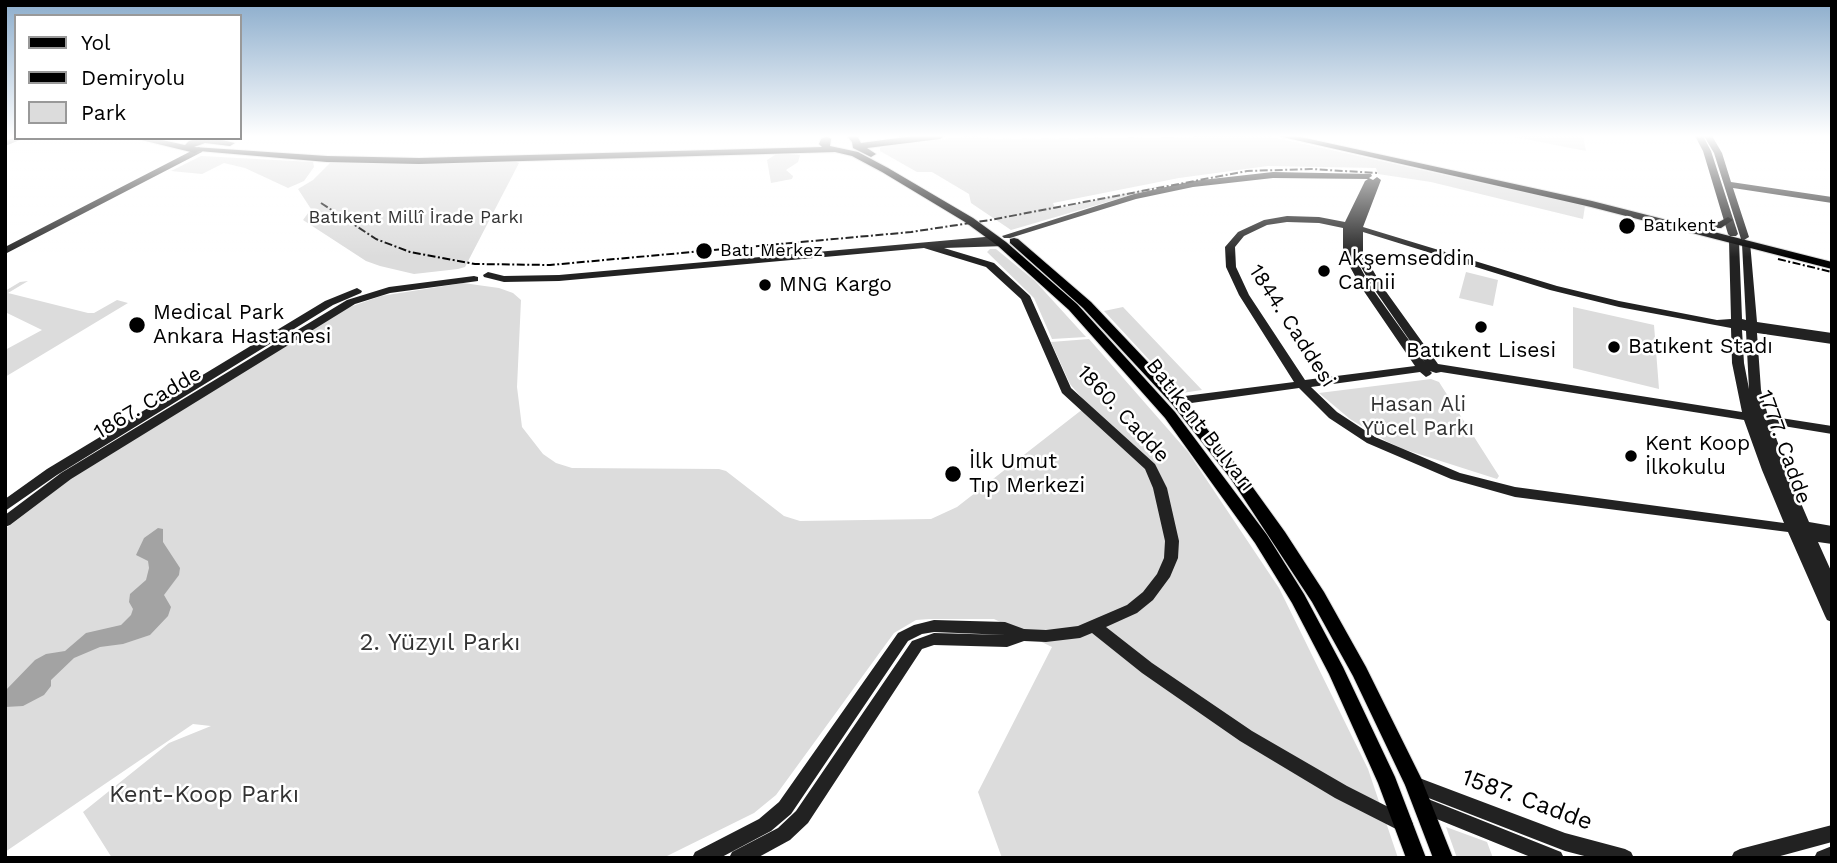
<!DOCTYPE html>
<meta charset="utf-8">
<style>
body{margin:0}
#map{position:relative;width:1837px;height:863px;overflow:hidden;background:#fff;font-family:"Work Sans",sans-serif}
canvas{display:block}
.frame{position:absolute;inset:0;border:7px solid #000;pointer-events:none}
.legend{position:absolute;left:14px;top:14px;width:228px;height:126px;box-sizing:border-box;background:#fff;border:2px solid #999;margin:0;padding:9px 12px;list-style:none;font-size:21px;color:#000}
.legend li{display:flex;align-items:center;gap:14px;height:35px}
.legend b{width:35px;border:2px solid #999}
</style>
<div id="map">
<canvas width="1837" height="863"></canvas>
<div class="frame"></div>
<ul class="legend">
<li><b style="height:9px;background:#000"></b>Yol</li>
<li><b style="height:9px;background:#000"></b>Demiryolu</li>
<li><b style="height:19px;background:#dcdcdc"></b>Park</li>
</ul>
</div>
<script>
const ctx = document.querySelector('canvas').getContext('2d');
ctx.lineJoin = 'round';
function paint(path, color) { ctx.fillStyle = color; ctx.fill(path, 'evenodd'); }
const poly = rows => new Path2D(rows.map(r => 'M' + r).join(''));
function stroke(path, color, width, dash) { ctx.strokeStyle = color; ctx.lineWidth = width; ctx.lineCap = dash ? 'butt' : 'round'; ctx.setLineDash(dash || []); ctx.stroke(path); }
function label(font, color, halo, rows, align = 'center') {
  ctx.font = font + ' "Work Sans",sans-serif'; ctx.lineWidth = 5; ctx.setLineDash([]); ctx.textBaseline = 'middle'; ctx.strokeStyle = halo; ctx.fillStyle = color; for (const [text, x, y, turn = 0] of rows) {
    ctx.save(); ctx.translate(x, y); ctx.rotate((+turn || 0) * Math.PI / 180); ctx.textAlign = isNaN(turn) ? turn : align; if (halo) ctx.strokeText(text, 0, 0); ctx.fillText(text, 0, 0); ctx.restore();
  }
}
const green = poly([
 [971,136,997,139,1268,136,1585,206,1583,219,1431,182,1378,174,1376,168,1268,166,1179,178,1053,203,1055,208,1059,208,1169,184,1011,230,971,203,969,194,932,172,917,172,880,151,880,148,885,146],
 [1583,136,1586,151,1515,137,1552,136],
 [778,153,800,155,798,162,786,170,793,176,792,179,771,183,767,160],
 [201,156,313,162,314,167,304,181,288,188,245,168,224,163,202,174,171,171],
 [513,161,519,163,465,267,458,269,414,274,380,266,366,261,303,220,311,209,298,189,313,180,330,163],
 [990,249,996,249,1035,281,1086,337,1052,339,1034,298,987,252],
 [1466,272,1498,280,1493,306,1459,298],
 [28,281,8,293,88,313,94,313,117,300,128,303,5,377,5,350,42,330,5,312,5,291,20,282],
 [463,283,499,288,513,293,521,300,517,387,522,427,543,454,556,463,572,468,719,469,726,471,784,516,800,521,931,519,957,507,1088,405,1070,384,1051,342,1089,339,1188,452,1279,588,1368,769,1398,858,1002,858,978,792,1052,647,994,619,929,619,916,620,894,633,776,795,754,813,663,858,112,858,83,812,169,743,211,726,193,724,5,852,5,529,72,478,347,308,381,296],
 [1123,307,1202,390,1182,393,1176,389,1104,311],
 [1573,307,1654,325,1659,389,1573,368],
 [1431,379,1439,382,1499,476,1497,479,1403,449,1386,441,1350,419,1319,393],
 [1446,827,1487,842,1493,858,1457,858]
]);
const water = poly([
 [158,528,163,529,163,542,180,568,179,575,164,595,171,607,168,616,150,635,123,644,100,647,74,658,51,680,51,686,44,695,23,706,5,707,5,691,35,660,46,654,65,651,86,633,121,625,131,615,133,609,129,602,130,594,146,580,149,568,148,561,136,555,144,538]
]);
const secondary = poly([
 [1695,136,1703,136,1711,151,1738,234,1736,236,1730,236,1728,234,1703,151,1695,136],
 [1704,136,1712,136,1722,153,1731,182,1832,197,1832,203,1733,188,1749,237,1744,240,1741,239,1714,153,1704,136],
 [16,137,25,138,5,146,5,141,16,137],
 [199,147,203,150,202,152,5,254,5,247,199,147],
 [1273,172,1371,174,1372,176,1369,178,1373,180,1377,177,1381,180,1363,227,1557,286,1619,301,1717,320,1731,319,1729,241,1734,238,1739,241,1742,319,1746,320,1742,244,1747,241,1750,242,1757,322,1832,333,1832,344,1757,333,1761,390,1768,416,1832,426,1832,434,1771,424,1794,487,1809,522,1832,526,1832,544,1818,542,1832,573,1832,595,1830,595,1832,622,1827,620,1825,616,1788,532,1515,497,1451,479,1367,443,1329,418,1299,388,1177,405,1173,404,1171,401,1177,397,1294,382,1239,295,1226,267,1225,247,1238,232,1264,220,1287,216,1319,217,1345,222,1365,181,1368,179,1273,178,1193,187,1136,199,1010,238,1004,238,1002,236,1134,194,1193,181,1273,172],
 [1287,222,1319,223,1343,228,1343,254,1361,287,1415,366,1305,380,1249,295,1236,267,1235,247,1244,236,1267,225,1287,222],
 [1353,230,1353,253,1372,286,1426,364,1371,287,1353,254,1353,230],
 [1363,232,1550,290,1619,307,1731,328,1732,363,1742,412,1438,364,1382,286,1363,253,1363,232],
 [1742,330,1746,331,1749,389,1744,363,1742,330],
 [1430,371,1436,373,1441,372,1744,420,1762,470,1784,523,1515,487,1460,473,1375,437,1337,412,1311,387,1420,372,1426,377,1430,375,1432,373,1430,371],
 [996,236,1001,239,999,241,1005,242,1005,246,944,248,994,263,1030,296,1071,388,1155,464,1167,488,1179,541,1178,558,1170,577,1153,600,1137,613,1106,627,1152,663,1252,731,1347,786,1410,818,1413,824,1410,830,1404,832,1398,830,1335,798,1240,741,1142,673,1092,633,1080,638,1046,642,1024,641,1007,647,934,645,922,649,808,823,790,840,757,858,729,858,732,852,778,828,796,811,912,641,934,633,1006,635,934,632,922,634,908,641,791,814,771,831,720,858,692,858,695,852,759,819,779,802,898,633,914,625,934,620,1005,622,1024,629,1046,630,1078,626,1127,605,1143,592,1157,574,1164,558,1165,541,1153,488,1145,469,1062,393,1021,299,986,267,924,248,559,281,504,282,484,277,483,275,488,272,504,276,559,275,996,236],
 [474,276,478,277,478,281,390,293,355,304,71,479,10,525,5,527,5,515,61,473,347,300,389,287,474,276],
 [357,288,362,291,361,293,333,305,57,475,5,511,5,499,47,469,325,301,357,288],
 [1414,776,1565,833,1625,849,1631,852,1634,858,1592,858,1565,851,1408,790,1405,784,1408,778,1414,776],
 [1423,797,1561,852,1564,858,1533,858,1417,811,1414,805,1417,799,1423,797],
 [1832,825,1832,842,1773,858,1731,858,1734,852,1740,849,1832,825],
 [1832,846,1832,858,1814,858,1817,852,1832,846]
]);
const primary = poly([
 [827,136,831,139,830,146,858,152,888,168,973,218,1006,242,1077,304,1175,412,1267,535,1304,594,1343,667,1395,777,1426,858,1406,858,1378,783,1329,674,1292,603,1255,543,1165,418,1069,310,998,246,965,222,882,172,852,156,835,152,419,164,327,162,199,151,195,153,133,138,153,138,185,145,189,141,200,138,214,138,235,143,230,146,205,143,194,147,327,156,419,158,822,147,819,144,821,139,827,136],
 [847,136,857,136,861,143,913,136,944,136,940,139,867,148,876,154,871,157,853,148,852,142,847,136],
 [1278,136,1296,136,1592,201,1832,262,1832,269,1591,207,1278,136],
 [1728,217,1733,220,1721,228,1700,228,1695,225,1700,222,1719,222,1728,217],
 [1014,238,1018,239,1091,302,1182,398,1241,471,1285,532,1324,592,1366,667,1421,778,1453,858,1433,858,1405,785,1353,676,1312,602,1231,479,1172,404,1083,308,1010,243,1010,239,1014,238]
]);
const rail = poly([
 [321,203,376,239,410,252,475,264,550,265,911,232,990,220,1247,171,1311,169,1378,173],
 [1778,259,1832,272]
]);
const markers = [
 [1627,226,9,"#000"],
 [704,251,9,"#000"],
 [1324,271,7,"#000"],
 [765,285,7,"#000"],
 [137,325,9,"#000"],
 [1481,327,7,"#000"],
 [1614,347,7,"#000"],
 [1631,456,7,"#000"],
 [953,474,9,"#000"]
];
const farParknames = [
 ["Batıkent Millî İrade Parkı",416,218]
];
const farPoinames = [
 ["Batıkent",1643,226],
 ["Batı Merkez",720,251]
];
const poiNames = [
 ["Akşemseddin",1338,259],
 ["Camii",1338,283],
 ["MNG Kargo",779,285],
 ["Medical Park",153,313],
 ["Ankara Hastanesi",153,337],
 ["Batıkent Stadı",1628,347],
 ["Batıkent Lisesi",1481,351,"center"],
 ["Kent Koop",1645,444],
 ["İlkokulu",1645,468],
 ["İlk Umut",969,462],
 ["Tıp Merkezi",969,486]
];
const streetNames = [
 ["1844. Caddesi",1292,326,57],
 ["1867. Cadde",148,403,-31],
 ["1860. Cadde",1123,414,47],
 ["Batıkent Bulvarı",1200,425,52],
 ["1777. Cadde",1784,447,70]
];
const parkNames = [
 ["Hasan Ali",1418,405],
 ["Yücel Parkı",1418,429]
];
const nearParknames = [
 ["2. Yüzyıl Parkı",440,643],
 ["Kent-Koop Parkı",204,795]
];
const nearStreetnames = [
 ["1587. Cadde",1527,800,20]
];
paint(green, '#dcdcdc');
paint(water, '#a3a3a3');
stroke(primary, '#dbdbdb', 2);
paint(secondary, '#222');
paint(primary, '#000');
stroke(rail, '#000', 2, [8, 2.5, 2, 2.5]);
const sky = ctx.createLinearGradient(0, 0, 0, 257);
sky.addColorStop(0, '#8cadcc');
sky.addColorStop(0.53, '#fff');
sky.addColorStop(1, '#ffffff00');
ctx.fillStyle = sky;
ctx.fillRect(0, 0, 1837, 257);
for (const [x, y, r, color] of markers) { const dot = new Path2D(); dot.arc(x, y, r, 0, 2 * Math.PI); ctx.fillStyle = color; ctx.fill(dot); stroke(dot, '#fff', 2.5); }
label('18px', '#333', '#fff', farParknames);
label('18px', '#000', '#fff', farPoinames, 'left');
label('21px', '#000', '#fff', poiNames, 'left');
label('21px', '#000', '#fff', streetNames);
label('21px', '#333', '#fff', parkNames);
label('24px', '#333', '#fff', nearParknames);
label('24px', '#000', '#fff', nearStreetnames);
</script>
